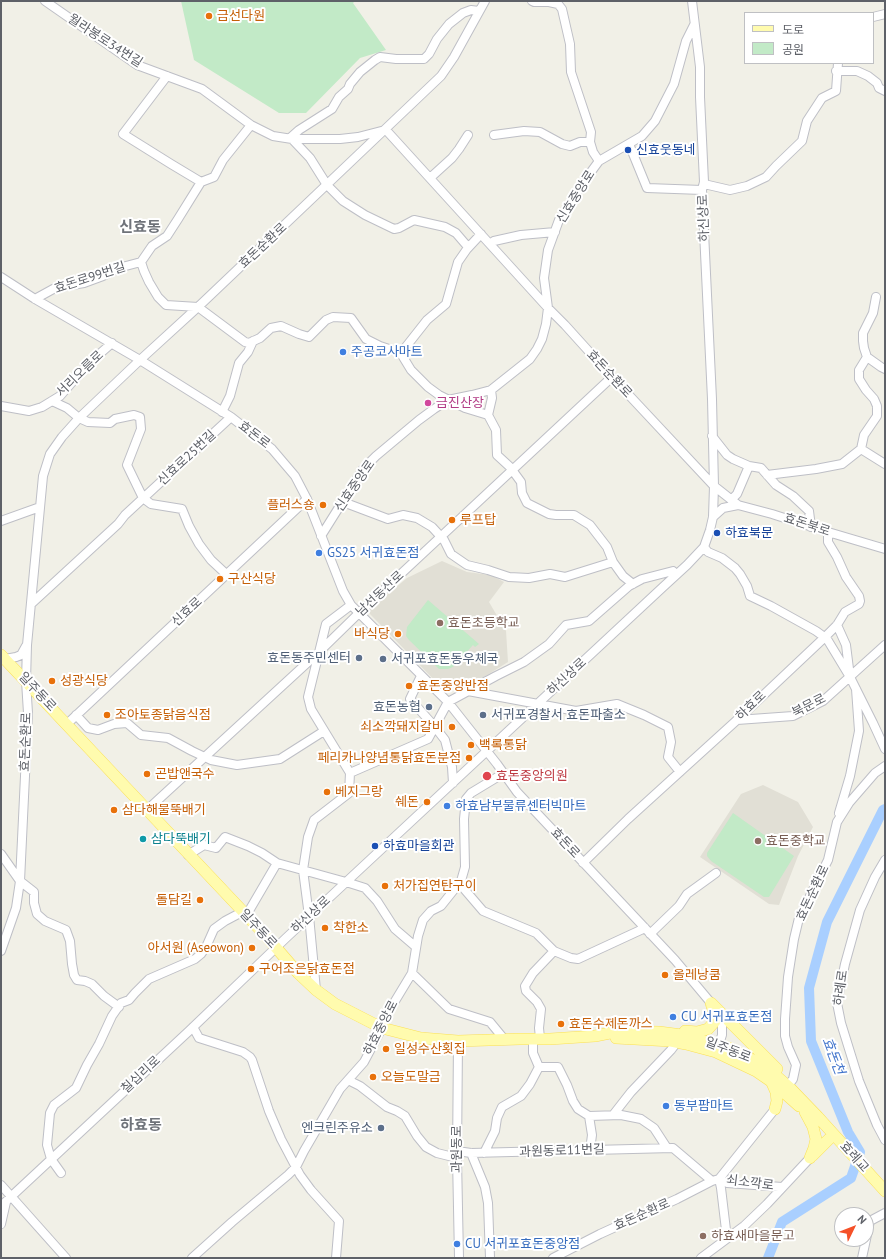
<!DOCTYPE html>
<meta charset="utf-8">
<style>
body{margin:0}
#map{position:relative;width:886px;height:1259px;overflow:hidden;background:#f1f0e7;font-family:"PT Sans","Noto Sans KR",sans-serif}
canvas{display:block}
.frame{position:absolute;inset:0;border:2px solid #5e6168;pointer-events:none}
.legend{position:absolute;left:744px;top:12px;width:130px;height:52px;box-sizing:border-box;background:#fff;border:1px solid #bfc0c3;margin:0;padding:5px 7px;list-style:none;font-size:12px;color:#5e6168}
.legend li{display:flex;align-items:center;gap:8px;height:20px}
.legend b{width:20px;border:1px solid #bfc0c3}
.north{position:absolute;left:834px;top:1207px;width:40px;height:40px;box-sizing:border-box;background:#fff;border:1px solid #bfc0c3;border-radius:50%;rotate:47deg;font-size:11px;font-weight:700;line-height:16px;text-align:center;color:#5e6168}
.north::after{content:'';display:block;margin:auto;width:14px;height:18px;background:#f55129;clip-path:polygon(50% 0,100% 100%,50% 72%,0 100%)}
</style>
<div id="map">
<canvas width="886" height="1259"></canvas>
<div class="frame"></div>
<ul class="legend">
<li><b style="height:5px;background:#fffbae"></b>도로</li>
<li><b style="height:11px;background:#c2eac7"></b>공원</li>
</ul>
<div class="north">N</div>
</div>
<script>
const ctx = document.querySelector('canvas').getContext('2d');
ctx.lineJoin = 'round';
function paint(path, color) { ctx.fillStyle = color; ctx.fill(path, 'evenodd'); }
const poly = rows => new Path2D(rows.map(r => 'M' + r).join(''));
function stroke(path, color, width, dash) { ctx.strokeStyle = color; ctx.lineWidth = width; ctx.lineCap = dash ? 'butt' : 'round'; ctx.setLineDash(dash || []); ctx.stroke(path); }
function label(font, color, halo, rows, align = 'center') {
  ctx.font = font + ' "PT Sans","Noto Sans KR",sans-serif'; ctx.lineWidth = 4; ctx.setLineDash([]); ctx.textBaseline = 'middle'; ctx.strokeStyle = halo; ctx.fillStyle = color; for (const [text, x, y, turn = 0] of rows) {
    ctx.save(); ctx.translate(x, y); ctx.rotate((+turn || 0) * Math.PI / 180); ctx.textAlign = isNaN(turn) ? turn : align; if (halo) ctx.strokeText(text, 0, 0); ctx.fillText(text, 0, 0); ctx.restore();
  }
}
const education = poly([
 [442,561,467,572,491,575,504,582,489,602,506,631,508,662,484,677,442,688,370,614,369,610,407,578],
 [763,785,798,802,813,827,798,856,779,905,769,904,700,857,741,794]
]);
const green = poly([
 [181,1,355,1,353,3,386,50,360,58,306,113,279,113,194,60],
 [428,600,479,644,475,647,473,645,453,667,448,669,439,669,409,640,406,636,407,627],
 [733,813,794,856,769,897,764,897,711,861,707,856,707,853]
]);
const river = poly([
 [768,1258,782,1222,851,1178,860,1152,848,1132,811,1041,809,988,827,922,883,810,885,809]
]);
const minor = poly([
 [45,1,137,65,202,89,251,125,273,136,292,139,340,139,358,137,385,130],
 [532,1,534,2,549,2,558,4,562,9,570,44,571,72,591,132,590,142,593,152,599,161],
 [873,17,885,14],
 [836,71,857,71,868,76,877,83,879,88,885,91],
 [167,76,123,134,171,164,201,182],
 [386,130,548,308,565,325,612,377,714,486,738,505,772,514,828,532,885,549],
 [494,135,524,131,540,132,562,144,570,146,580,142,590,142],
 [290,138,299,130,332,109,339,97,348,89,350,84,360,72,375,60,380,57,396,59,424,59,429,54,437,39,449,24,463,13,471,10,479,11],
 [292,139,310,158,327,185,343,201,365,215,394,229,399,228,414,220,445,227,456,233,468,247],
 [629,144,647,188,702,190],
 [430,178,452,158,459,149,468,135],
 [704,184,730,190,747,186,766,177,776,166,802,141,807,121,822,98,836,91,838,63],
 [490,244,494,241,521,235,555,232],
 [141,262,144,271,149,282,158,297,166,305,198,307,245,342,249,343,260,338,271,328,281,326,299,334,309,337,326,320,333,317,351,318,366,339,380,346,401,353,427,320,446,304,458,262,467,249,481,234],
 [1,277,35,299,140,360,231,417,272,449,295,476,307,499,343,591,351,605,448,702,497,764,517,792,675,960,711,1003,722,1023,722,1035,717,1050],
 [876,297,873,313,863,333,863,341,864,348,867,357,881,367,885,369],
 [35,299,55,288,84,283,103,276,122,267,141,262,152,246,167,236,178,219,201,182,214,177,223,160,251,125],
 [400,352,411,370,428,387,439,395,465,408,488,415],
 [491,390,492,398,488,415,496,430,497,455,510,467,521,482,522,493,527,503,549,514,556,515,574,515,590,525,607,547,613,562,623,576,633,584],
 [52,401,67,408,79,418,88,422,110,423,115,419,134,415,140,417,141,429,127,465,143,498,151,504,182,509,189,526,199,544,211,560,226,574],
 [1,406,29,411,42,407,60,396,88,364,112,343],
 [222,412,230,396,239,363,248,352,253,341],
 [712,436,727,455,733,459,749,466,761,468,776,485,793,496,809,511,811,527],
 [861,449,885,464],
 [767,475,816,469,842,464,861,449,864,435,877,416,877,406,874,399,866,390,859,379,859,370,867,357],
 [731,500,737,494,749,466],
 [343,502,388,519,403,515,417,518,432,527,444,540,451,554,467,565,488,570,509,577,529,578,550,574,565,577,613,562],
 [713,517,723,508,738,505],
 [1,521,40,507],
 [321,536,363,469,376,456,419,420,434,409,448,400,472,395,491,390,530,359,537,349,542,339,546,324,548,308,544,278,548,250,559,220,585,180,599,161,642,136,655,121,674,84,686,41,694,25],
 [704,547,708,552,722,558,735,568,740,574,747,586,750,596,771,606,816,631,827,639,850,677],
 [31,604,118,524,125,515,231,417],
 [837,625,846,645,850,677,873,723,885,749],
 [5,659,16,657,21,655,26,646],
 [421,676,410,699,435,727,445,740,452,767,453,783],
 [468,691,576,711,617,704,644,715,668,727,671,742,668,757,680,772],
 [76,715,88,728,98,730,114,724,127,723,141,735,168,738,192,751,211,760,237,765,280,759,324,731],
 [737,720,793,716,823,701,885,645],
 [67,724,307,499],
 [350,773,428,739,448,702,496,676,524,662,549,644,566,625,589,621,629,586,642,579,673,571,676,574],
 [147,810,319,652,359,613,612,377],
 [839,813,850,776,859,731,856,689],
 [1,854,20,881,34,892,34,903,37,914,45,921,66,930,70,941,72,964,74,975,77,980,85,981,92,984,104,996,119,1007],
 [188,855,204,845,216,848,225,837,248,846,262,853,277,863,346,882,365,888,377,901,395,929,416,947],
 [885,860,875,877,860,910,845,964,837,1003,841,1023,859,1081,877,1125,885,1140],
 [583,863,628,819,737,720,825,637,837,625,845,612,859,604,860,601,859,596,846,577,837,557,828,542,828,532],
 [459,883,483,911,536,933,554,951,571,958,578,959,645,928],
 [246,916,277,863],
 [650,934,679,906,687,894,716,873],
 [1,951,16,908,20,881,28,713,26,681,27,645,43,476,50,454,62,437,79,418,140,360,198,307,441,76,454,57,485,1],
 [412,973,449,1009,490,1022,504,1039],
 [316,990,309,916,303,870,308,837,314,820,349,793,350,773,311,709,308,697,326,624,351,605],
 [193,1027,199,1038,243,1052,250,1057,252,1060,269,1111,281,1139,300,1175,311,1190,339,1221,336,1258],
 [540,1038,539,1028,541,1009,537,1002,526,991,525,986,533,973,554,951],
 [458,1041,457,1158,459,1258],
 [539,1067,558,1067,567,1085,573,1101,578,1109,589,1116,621,1115,641,1119,654,1128,667,1148],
 [348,1080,360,1086,387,1107,397,1111,405,1116,417,1136,426,1147,437,1153,457,1158],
 [790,1083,793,1079,796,1065,788,1047,785,1036,785,1019,788,977,794,939,799,918,828,860,837,822,849,803,875,773,885,766],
 [613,1115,631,1092,671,1050,677,1042],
 [589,1116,592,1135,590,1150],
 [457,1151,471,1153,673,1148,712,1181],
 [471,1153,485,1187,488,1203,490,1258],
 [484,1153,495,1131,497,1118,502,1107,521,1096,530,1084,539,1067,533,1053,533,1038],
 [61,1173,51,1159,47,1145,50,1113,54,1105,76,1088,87,1065,99,1044,112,1016,121,1003,129,1000,135,993,149,979,195,959,201,954,206,947,214,929,225,921,242,912],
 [719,1179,727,1183,782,1187],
 [719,1179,721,1188,726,1230,728,1237],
 [1,1185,66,1258],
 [1,1206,189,1031,286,938,663,587,687,565,704,547,710,530,713,517,714,486,712,399,702,190,704,182,700,97,700,67,692,1],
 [1,1224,6,1202],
 [192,1258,232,1222,288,1175,296,1167,304,1151,340,1089,364,1062,382,1028,389,1011,412,973,418,936,423,920,431,911,441,906,461,881,465,867,464,819,466,799,471,793,504,773],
 [553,1258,600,1234,677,1199,712,1181,719,1179,775,1109],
 [701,1258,744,1226,767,1204,810,1158],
 [862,1258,870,1221,885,1213]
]);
const major = poly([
 [1,655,266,936,298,973,316,990,335,1004,382,1028,421,1038,458,1041,520,1039,550,1039,595,1036,620,1031,659,1032,682,1035,719,1045,732,1049,753,1060,766,1067,791,1089,818,1117,885,1191],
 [711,1003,777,1069],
 [685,1031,697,1032,708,1029,716,1020,711,1003],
 [616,1038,671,1041,686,1044,716,1052,756,1071,772,1082,799,1106],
 [772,1083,776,1092,777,1101,775,1109],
 [805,1112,813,1127,816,1139,814,1148,810,1158],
 [812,1156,829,1139]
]);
const markers = [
 [209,16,4,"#e8710a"],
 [628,150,4,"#1a4fb4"],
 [343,352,4,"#3f7fe0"],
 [428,403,4,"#d1479c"],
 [323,505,4,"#e8710a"],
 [452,520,4,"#e8710a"],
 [717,533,4,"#1a4fb4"],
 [319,553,4,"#3f7fe0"],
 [220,579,4,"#e8710a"],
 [440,623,4,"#8d6e63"],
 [398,634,4,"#e8710a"],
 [359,658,4,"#5c6f8a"],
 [383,659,4,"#5c6f8a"],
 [52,681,4,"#e8710a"],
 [409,686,4,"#e8710a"],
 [429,707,4,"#5c6f8a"],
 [107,715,4,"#e8710a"],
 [483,715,4,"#5c6f8a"],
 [452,727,4,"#e8710a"],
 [471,745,4,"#e8710a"],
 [469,758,4,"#e8710a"],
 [147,774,4,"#e8710a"],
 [487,776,5,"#e0444e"],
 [327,792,4,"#e8710a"],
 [427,802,4,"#e8710a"],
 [447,806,4,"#3f7fe0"],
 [114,810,4,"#e8710a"],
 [143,839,4,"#0f9aa8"],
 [758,841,4,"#8d6e63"],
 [375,846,4,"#1a4fb4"],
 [385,886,4,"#e8710a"],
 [200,900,4,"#e8710a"],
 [325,928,4,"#e8710a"],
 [252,948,4,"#e8710a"],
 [251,969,4,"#e8710a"],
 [665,975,4,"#e8710a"],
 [673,1017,4,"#3f7fe0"],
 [561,1024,4,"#e8710a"],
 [386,1049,4,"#e8710a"],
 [373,1077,4,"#e8710a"],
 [666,1106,4,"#3f7fe0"],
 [381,1128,4,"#5c6f8a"],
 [703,1236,4,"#8d6e63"],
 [457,1244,4,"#3f7fe0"]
];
const foodNames = [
 ["금선다원",217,16],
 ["플러스숑",315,505,"right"],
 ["루프탑",460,520],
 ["구산식당",228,579],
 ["바식당",390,634,"right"],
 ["성광식당",60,681],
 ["효돈중앙반점",417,686],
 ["조아토종닭음식점",115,715],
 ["쇠소깍돼지갈비",444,727,"right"],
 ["백록통닭",479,745],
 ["페리카나양념통닭효돈분점",461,758,"right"],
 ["곤밥앤국수",155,774],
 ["베지그랑",335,792],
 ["쉐돈",419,802,"right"],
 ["삼다해물뚝배기",122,810],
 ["처가집연탄구이",393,886],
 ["돌담길",192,900,"right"],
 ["착한소",333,928],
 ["아서원 (Aseowon)",244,948,"right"],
 ["구어조은닭효돈점",259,969],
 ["올레낭쿰",673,975],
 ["효돈수제돈까스",569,1024],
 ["일성수산횟집",394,1049],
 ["오늘도말금",381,1077]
];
const streetNames = [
 ["월라봉로34번길",105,41,33],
 ["신효중앙로",576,197,-58],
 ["하신상로",704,218,-92],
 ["효돈순환로",263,246,-43],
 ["효돈로99번길",90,278,-18],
 ["서리오름로",80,374,-44],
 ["효돈순환로",609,374,47],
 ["효돈로",254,435,38],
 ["신효로25번길",187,458,-43],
 ["신효중앙로",355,486,-55],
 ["효돈북로",807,525,18],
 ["남선동산로",380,594,-43],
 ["신효로",187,612,-43],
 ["하신상로",567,677,-43],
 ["일주동로",37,692,47],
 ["하효로",751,706,-44],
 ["북문로",809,706,-27],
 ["효돈순환로",26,742,-88],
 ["효돈로",565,843,47],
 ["효돈순환로",813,893,-65],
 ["하신상로",311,915,-43],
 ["일주동로",258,929,47],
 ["하례로",841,988,-82],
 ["하효중앙로",381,1028,-63],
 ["일주동로",728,1050,21],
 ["칠십리로",141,1075,-43],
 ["과원동로",457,1149,-90],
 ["과원동로11번길",562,1151,-2],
 ["효례교",854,1157,48],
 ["쇠소깍로",750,1183,7],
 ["효돈순환로",642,1215,-24]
];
const transitNames = [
 ["신효웃동네",636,150],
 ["하효북문",725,533],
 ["하효마을회관",383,846]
];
const shopNames = [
 ["주공코사마트",351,352],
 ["GS25 서귀효돈점",327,553],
 ["하효남부물류센터빅마트",455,806],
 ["CU 서귀포효돈점",681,1017],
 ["동부팜마트",674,1106],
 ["CU 서귀포효돈중앙점",465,1244]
];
const hotelNames = [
 ["금진산장",436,403]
];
const educationNames = [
 ["효돈초등학교",448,623],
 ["효돈중학교",766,841],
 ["하효새마을문고",711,1236]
];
const serviceNames = [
 ["효돈동주민센터",351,658],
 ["서귀포효돈동우체국",391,659,"left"],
 ["효돈농협",421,707],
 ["서귀포경찰서 효돈파출소",491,715,"left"],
 ["엔크린주유소",373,1128]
];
const healthNames = [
 ["효돈중앙의원",496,776]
];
const cultureNames = [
 ["삼다뚝배기",151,839]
];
const waterNames = [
 ["효돈천",833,1056,69]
];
const quarterNames = [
 ["신효동",140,228],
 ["하효동",141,1126]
];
paint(education, '#e1dfd5');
paint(green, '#c2eac7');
stroke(river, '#a9cfff', 10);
stroke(minor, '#bebfc6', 10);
stroke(major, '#fbe056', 12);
stroke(minor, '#fff', 8);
stroke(major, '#fffbae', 11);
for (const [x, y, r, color] of markers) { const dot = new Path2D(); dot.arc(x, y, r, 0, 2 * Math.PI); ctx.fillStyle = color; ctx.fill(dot); stroke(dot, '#fff', 1.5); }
label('13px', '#c56008', '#fff', foodNames, 'left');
label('13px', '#5e6168', '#fff', streetNames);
label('13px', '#164399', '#fff', transitNames, 'left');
label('13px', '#366cbe', '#fff', shopNames, 'left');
label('13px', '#b23c85', '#fff', hotelNames, 'left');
label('13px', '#785e54', '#fff', educationNames, 'left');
label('13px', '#4e5e75', '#fff', serviceNames, 'right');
label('13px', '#be3a42', '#fff', healthNames, 'left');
label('13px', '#0d838f', '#fff', cultureNames, 'left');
label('italic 14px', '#4275cc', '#fff', waterNames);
label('bold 15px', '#6f737a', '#fff', quarterNames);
</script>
